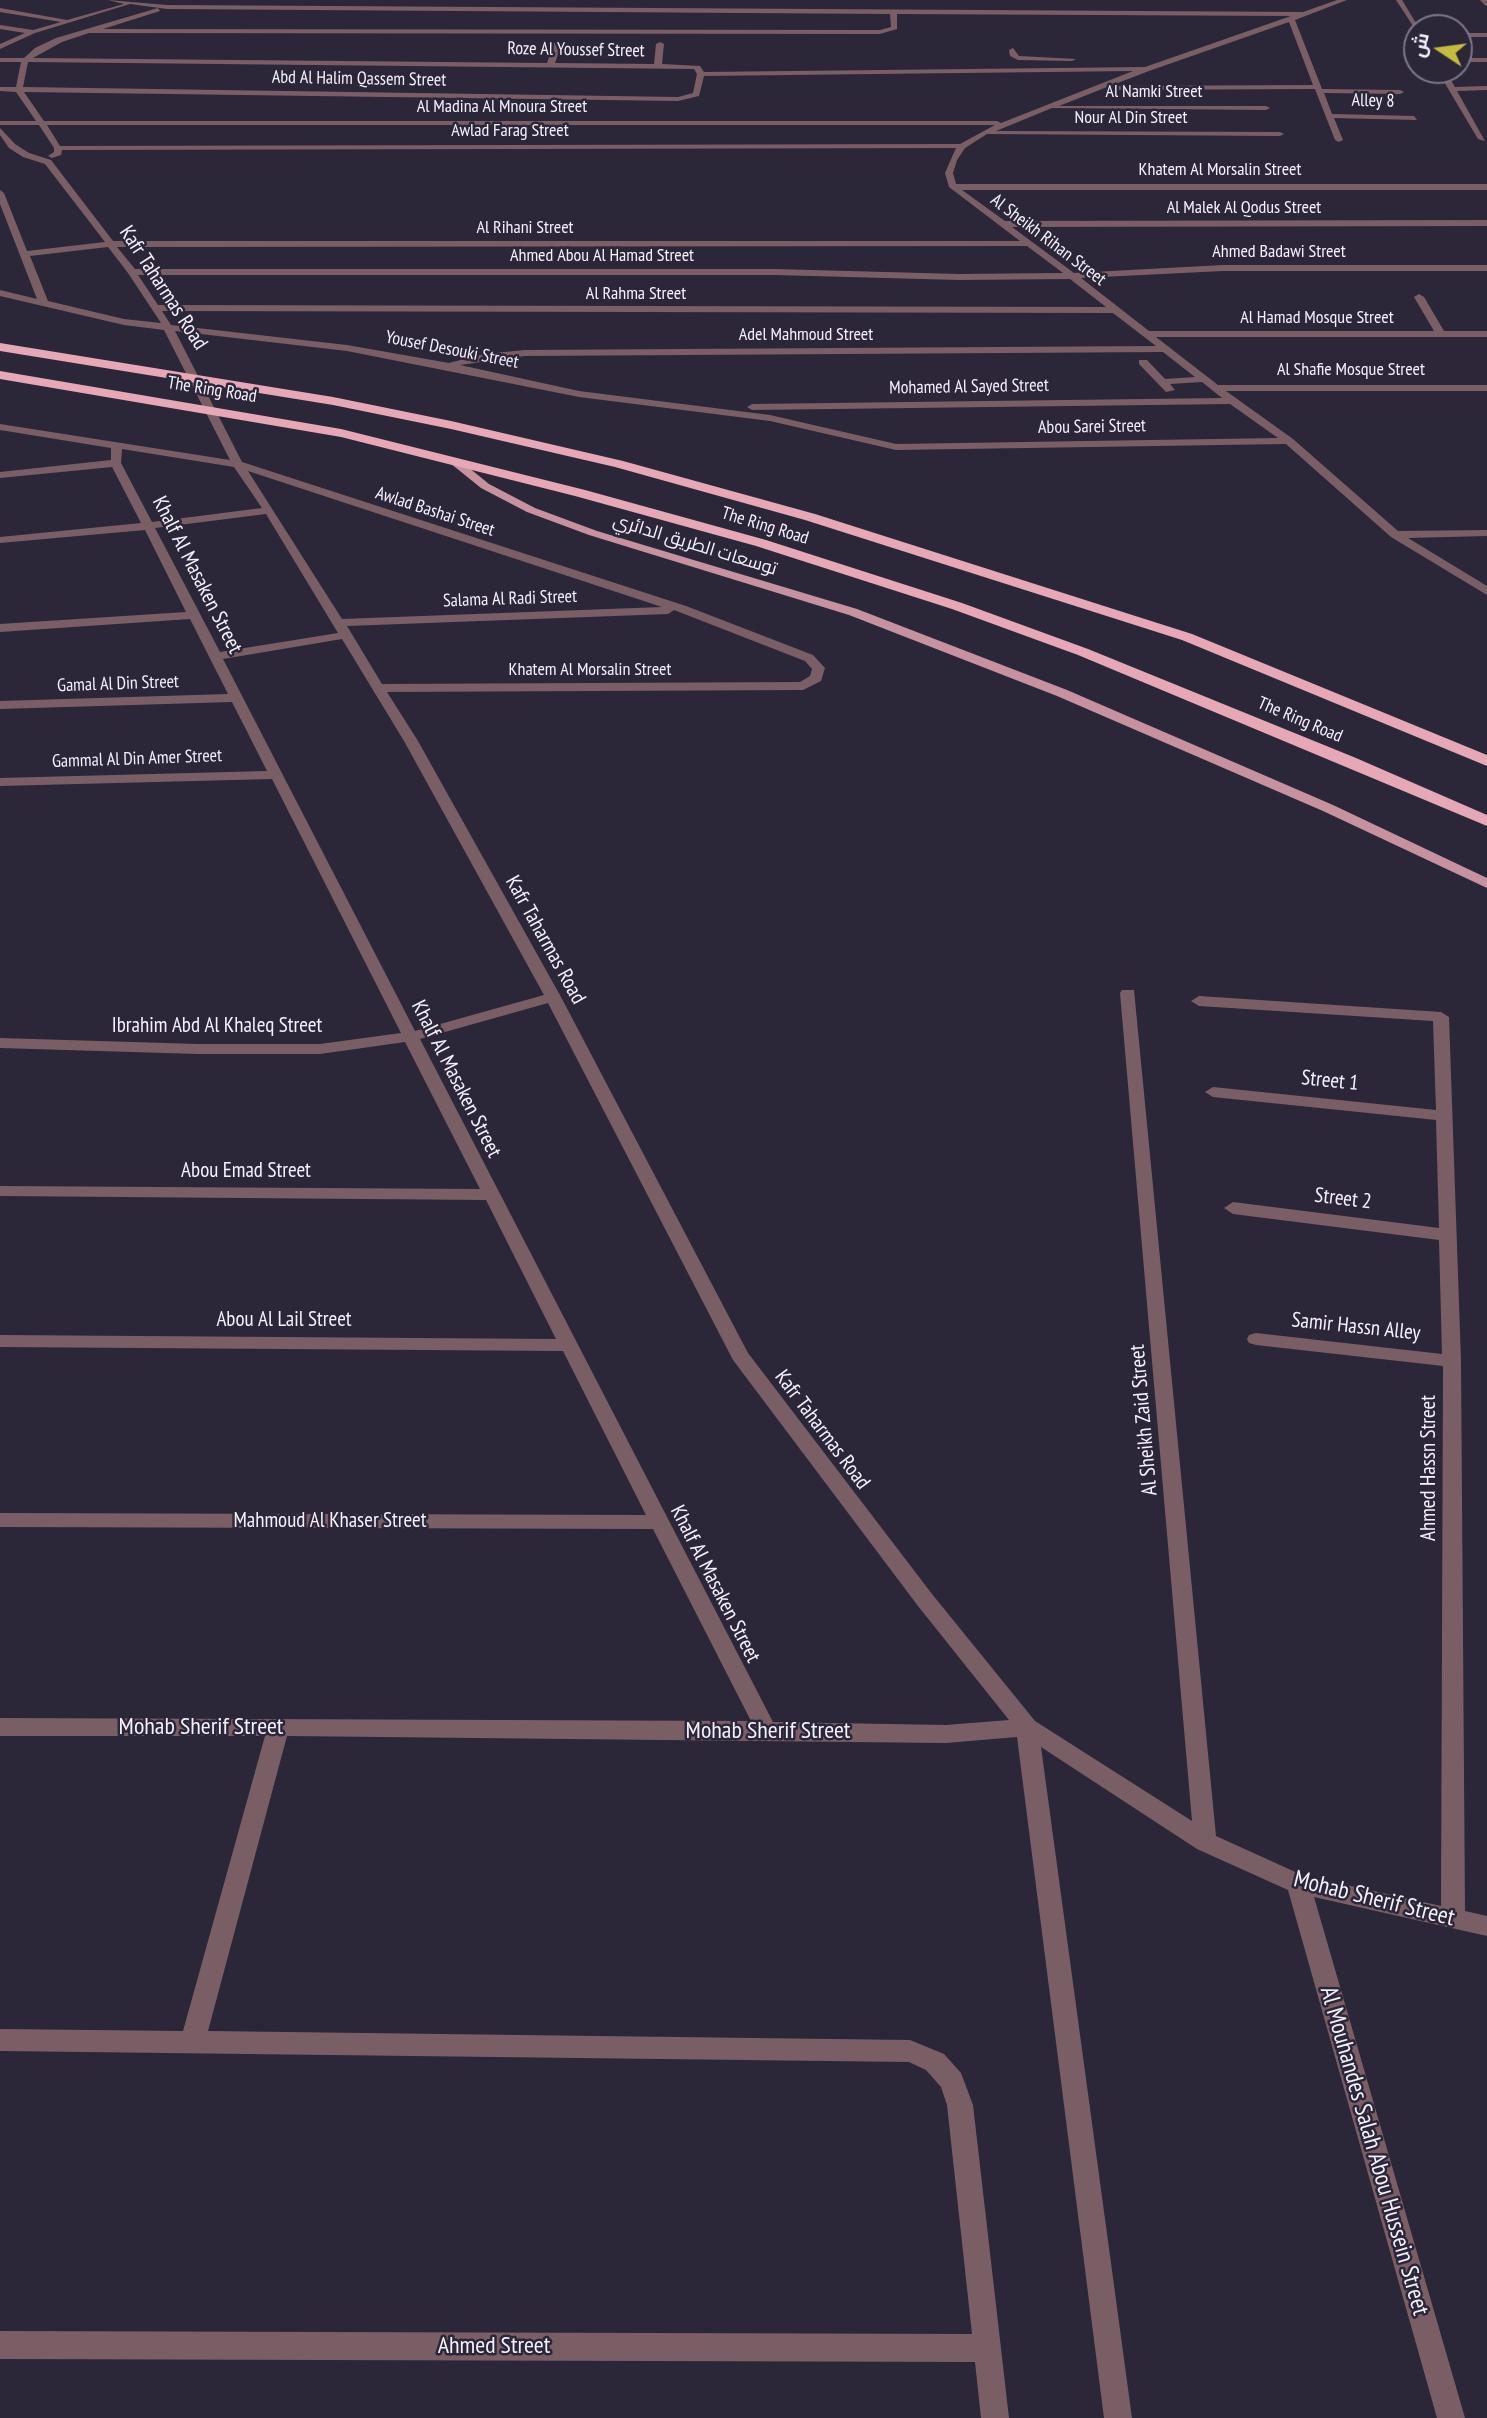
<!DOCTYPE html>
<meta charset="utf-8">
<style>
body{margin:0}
#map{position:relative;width:1487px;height:2418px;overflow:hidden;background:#2c2639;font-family:"PT Sans Narrow",Cairo,sans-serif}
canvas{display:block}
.north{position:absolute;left:1403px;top:14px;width:70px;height:70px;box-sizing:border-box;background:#2c2639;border:2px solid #7c7787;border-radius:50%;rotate:283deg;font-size:19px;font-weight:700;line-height:28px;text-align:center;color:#f4f1fd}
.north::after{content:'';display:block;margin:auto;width:24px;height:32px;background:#c4bc3e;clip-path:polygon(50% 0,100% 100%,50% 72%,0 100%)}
</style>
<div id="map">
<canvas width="1487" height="2418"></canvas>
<div class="north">ش</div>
</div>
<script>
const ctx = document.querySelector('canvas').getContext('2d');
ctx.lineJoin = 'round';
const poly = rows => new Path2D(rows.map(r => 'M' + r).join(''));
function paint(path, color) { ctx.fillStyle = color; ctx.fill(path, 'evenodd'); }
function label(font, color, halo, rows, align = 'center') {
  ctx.font = font + ' "PT Sans Narrow",Cairo,sans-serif'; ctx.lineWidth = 5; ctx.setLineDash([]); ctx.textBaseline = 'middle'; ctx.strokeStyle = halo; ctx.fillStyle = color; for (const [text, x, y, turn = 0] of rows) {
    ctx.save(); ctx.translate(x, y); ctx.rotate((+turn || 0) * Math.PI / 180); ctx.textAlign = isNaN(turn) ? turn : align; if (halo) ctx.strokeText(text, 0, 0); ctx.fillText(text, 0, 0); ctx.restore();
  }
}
const minor = poly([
 [108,0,167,5,1303,12,1337,0,1347,0,1295,20,1322,89,1400,90,1404,92,1400,94,1324,93,1332,114,1414,116,1417,120,1334,118,1343,140,1339,142,1335,140,1315,89,1110,90,1107,87,1059,106,1266,106,1270,108,1266,110,1052,108,996,131,1280,132,1284,134,1280,136,987,134,965,148,957,160,953,173,956,184,1487,184,1487,190,962,190,1005,221,1487,220,1487,226,1012,227,1074,273,1223,265,1487,265,1487,271,1223,271,1081,278,1149,331,1434,331,1414,297,1419,294,1424,297,1444,331,1487,331,1487,337,1156,337,1218,385,1487,385,1487,391,1226,391,1293,439,1398,531,1487,530,1487,536,1408,538,1487,586,1487,595,1391,537,1286,444,896,450,770,421,579,397,347,351,175,331,242,462,686,606,813,655,825,668,821,681,803,690,387,692,418,741,561,997,748,1353,932,1594,1035,1721,1192,1821,1120,993,1122,990,1134,990,1216,1836,1302,1875,1441,1906,1443,1366,1256,1345,1249,1343,1247,1339,1249,1335,1256,1333,1442,1354,1439,1240,1233,1214,1224,1208,1233,1202,1439,1228,1436,1120,1213,1097,1205,1092,1213,1087,1436,1110,1433,1021,1199,1006,1191,1001,1199,996,1441,1012,1449,1017,1461,1361,1465,1911,1487,1916,1487,1936,1314,1897,1465,2418,1437,2418,1288,1890,1197,1849,1041,1747,1132,2418,1104,2418,1017,1737,946,1743,287,1736,208,2031,910,2040,944,2054,961,2073,973,2105,1009,2418,981,2418,975,2362,0,2359,0,2331,972,2334,947,2105,941,2087,926,2070,909,2062,0,2051,0,2029,183,2031,265,1736,0,1736,0,1718,751,1721,653,1529,0,1527,0,1513,646,1515,563,1351,0,1347,0,1335,556,1339,486,1200,0,1196,0,1186,480,1189,405,1042,320,1054,198,1054,0,1048,0,1038,198,1044,320,1044,401,1033,272,779,0,786,0,778,267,771,232,702,0,709,0,701,228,694,190,619,0,632,0,624,186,612,145,530,0,543,0,537,141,523,112,467,0,478,0,472,111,460,111,448,0,430,0,424,230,460,164,330,124,325,0,296,0,290,37,299,0,204,0,190,4,193,27,251,105,242,45,164,23,157,9,148,0,135,0,128,15,144,29,153,51,160,113,241,1020,241,949,187,945,173,956,148,62,150,61,155,52,158,48,156,54,152,54,148,39,125,0,125,0,121,36,121,16,92,0,91,0,87,16,87,21,62,0,62,0,58,24,58,35,48,56,38,158,8,160,11,103,29,880,30,891,27,890,14,167,9,130,4,35,33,0,49,0,44,25,33,0,29,0,25,33,30,61,22,0,12,0,8,67,20,124,4,108,0],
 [897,14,1291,16,1145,67,704,72,700,66,662,64,664,44,660,42,656,44,654,64,555,63,562,43,558,41,554,43,547,63,33,58,62,42,89,33,880,34,897,29,897,14],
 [1289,22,1313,85,1110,86,1149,71,1289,22],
 [28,62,694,69,697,74,693,93,678,97,23,87,28,62],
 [1133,71,1001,123,997,121,44,121,24,92,678,101,699,96,704,76,1133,71],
 [47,125,995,125,960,144,60,146,47,125],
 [1027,246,1063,273,959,274,775,269,135,269,117,247,1027,246],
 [108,247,128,273,161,323,124,319,48,301,30,256,108,247],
 [138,275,775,275,959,280,1070,279,1106,307,158,305,138,275],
 [162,311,1113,313,1156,346,525,350,484,354,449,363,347,345,171,325,162,311],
 [1163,352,1195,377,1165,379,1147,360,1139,360,1139,364,1166,392,1175,390,1170,384,1202,382,1222,398,752,404,747,407,752,410,1230,404,1278,438,896,444,770,415,579,391,460,365,525,356,1163,352],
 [122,449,234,467,262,508,152,522,121,463,122,449],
 [248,471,662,607,342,619,248,471],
 [266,514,338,633,220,652,155,528,266,514],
 [674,610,805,661,812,669,810,676,800,682,382,684,347,626,668,614,674,610],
 [342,639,404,741,544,995,415,1031,223,659,342,639],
 [548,1003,733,1360,918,1606,1009,1720,946,1725,773,1722,420,1039,548,1003],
 [1396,0,1402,0,1419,28,1417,32,1396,0],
 [1480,0,1487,0,1487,6,1485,5,1480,0],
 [1459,33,1487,33,1487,37,1459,37,1459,33],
 [1013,48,1019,56,1076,59,1072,61,1018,60,1010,56,1009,50,1013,48],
 [1459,58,1487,58,1487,62,1459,62,1459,58],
 [1437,70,1445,70,1455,87,1487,86,1487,90,1457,91,1485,141,1478,139,1437,70]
]);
const major = poly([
 [450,459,458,459,489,484,535,508,597,531,857,609,1067,690,1333,805,1487,878,1487,888,1323,811,1057,696,849,615,589,535,527,512,481,488,450,463,450,459]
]);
const highway = poly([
 [0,343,333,397,451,421,623,461,815,514,1192,634,1487,755,1487,766,1182,640,805,520,615,467,451,429,333,405,0,351,0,343],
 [0,371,341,429,585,490,766,540,962,603,1088,649,1356,758,1487,815,1487,826,1078,655,952,609,756,546,575,496,341,437,0,379,0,371]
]);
const farStreetnames = [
 ["Roze Al Youssef Street",576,50,1],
 ["Abd Al Halim Qassem Street",359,79,1],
 ["Al Namki Street",1154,92],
 ["Alley 8",1373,101,1],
 ["Al Madina Al Mnoura Street",502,107],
 ["Nour Al Din Street",1131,118],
 ["Awlad Farag Street",510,131],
 ["Khatem Al Morsalin Street",1220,170],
 ["Al Malek Al Qodus Street",1244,208],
 ["Al Rihani Street",525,228],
 ["Al Sheikh Rihan Street",1048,240,37],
 ["Ahmed Badawi Street",1279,252],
 ["Ahmed Abou Al Hamad Street",602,256],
 ["Al Rahma Street",636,294],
 ["Al Hamad Mosque Street",1317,318],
 ["Adel Mahmoud Street",806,335],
 ["Yousef Desouki Street",452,350,11],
 ["Al Shafie Mosque Street",1351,370],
 ["Mohamed Al Sayed Street",969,387,-1],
 ["The Ring Road",212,390,9],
 ["Abou Sarei Street",1092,427,-1],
 ["Awlad Bashai Street",435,512,18],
 ["The Ring Road",765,526,17],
 ["توسعات الطريق الدائري",695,545,17],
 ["Salama Al Radi Street",510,599,-2],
 ["Khatem Al Morsalin Street",590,670],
 ["Gamal Al Din Street",118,684,-2],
 ["The Ring Road",1300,720,23],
 ["Gammal Al Din Amer Street",137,759,-2]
];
const streetNames = [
 ["Kafr Taharmas Road",163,288,57],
 ["Khalf Al Masaken Street",197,575,63],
 ["Kafr Taharmas Road",545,940,61],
 ["Ibrahim Abd Al Khaleq Street",217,1026],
 ["Khalf Al Masaken Street",456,1079,63],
 ["Street 1",1330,1081,6],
 ["Abou Emad Street",246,1171],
 ["Street 2",1343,1199,7],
 ["Abou Al Lail Street",284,1320],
 ["Samir Hassn Alley",1356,1327,6],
 ["Al Sheikh Zaid Street",1144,1420,-95],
 ["Kafr Taharmas Road",822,1430,53],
 ["Ahmed Hassn Street",1429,1468,-90],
 ["Mahmoud Al Khaser Street",330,1521],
 ["Khalf Al Masaken Street",715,1584,63]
];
const nearStreetnames = [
 ["Mohab Sherif Street",201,1727],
 ["Mohab Sherif Street",768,1731],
 ["Mohab Sherif Street",1374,1899,14],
 ["Al Mouhandes Salah Abou Hussein Street",1374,2151,74],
 ["Ahmed Street",494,2346]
];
paint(minor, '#795f65');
paint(major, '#c792a0');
paint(highway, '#e6a7b7');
label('18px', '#f4f1fd', '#2c2639', farStreetnames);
label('21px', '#f4f1fd', '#2c2639', streetNames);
label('24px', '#f4f1fd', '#2c2639', nearStreetnames);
</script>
